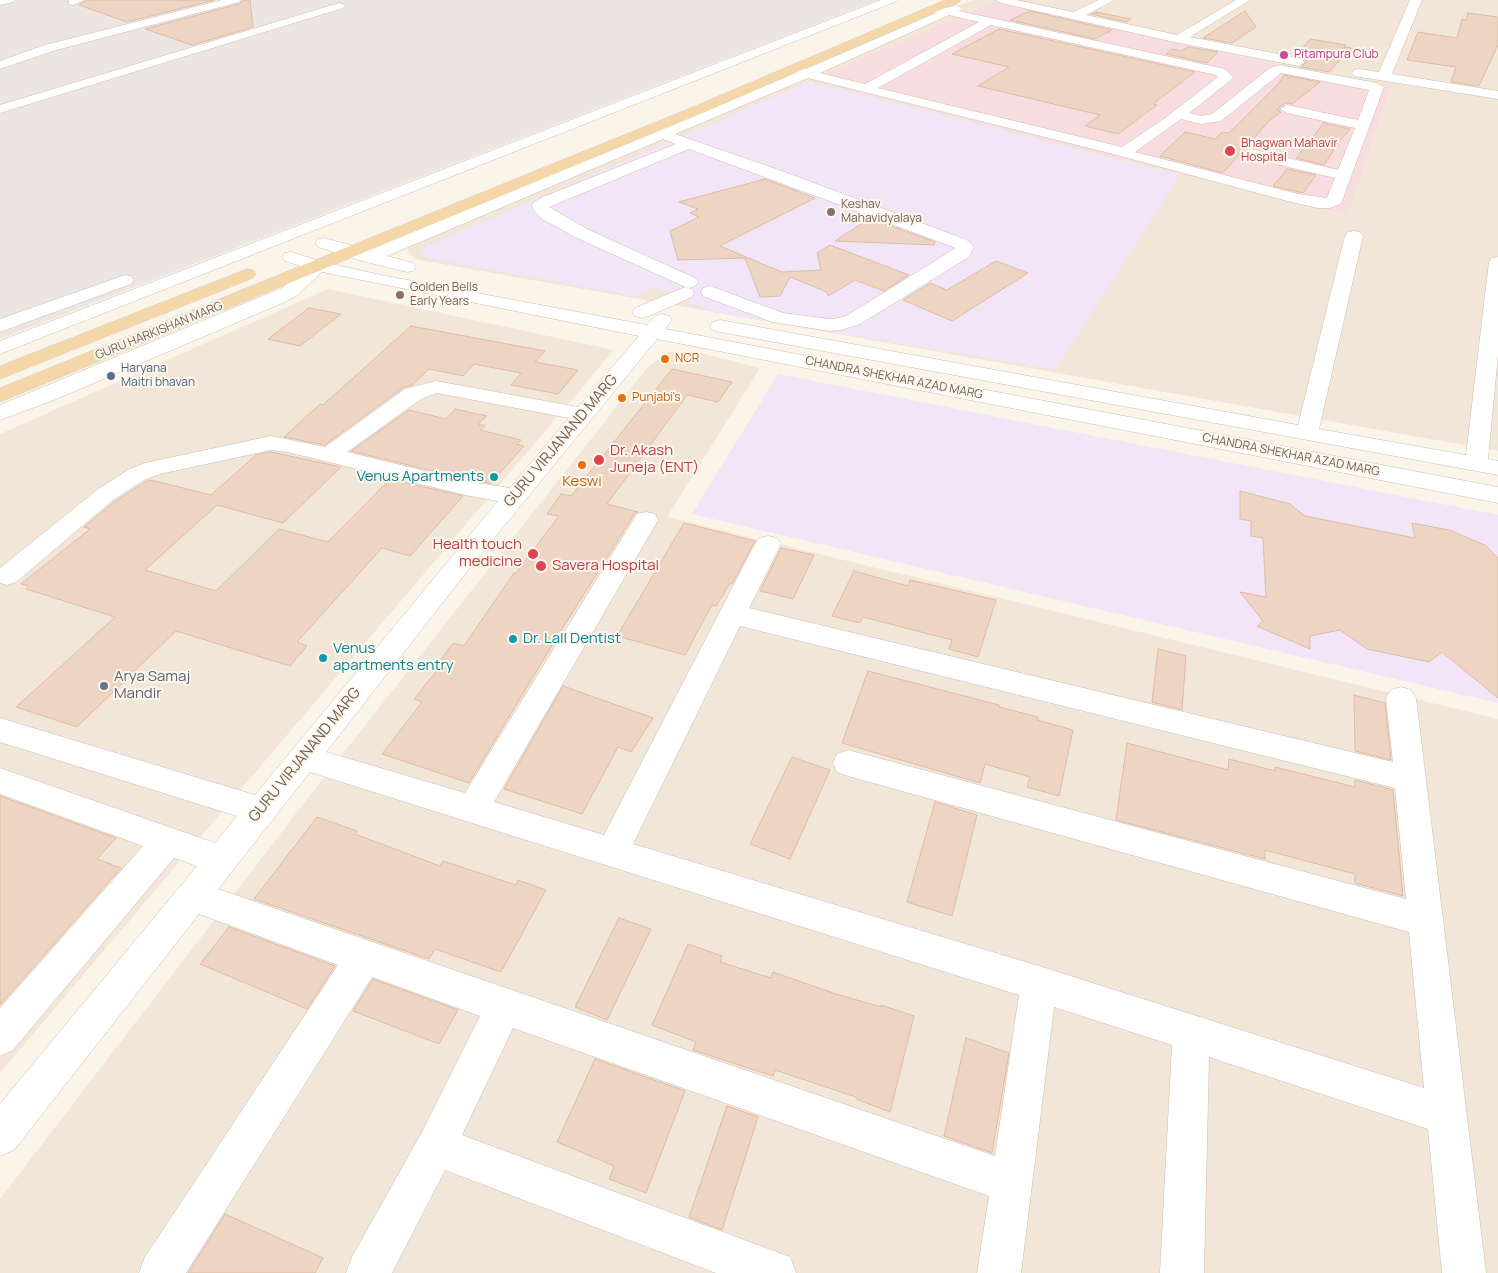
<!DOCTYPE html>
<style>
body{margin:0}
canvas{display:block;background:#fbf4e9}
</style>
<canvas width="1498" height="1273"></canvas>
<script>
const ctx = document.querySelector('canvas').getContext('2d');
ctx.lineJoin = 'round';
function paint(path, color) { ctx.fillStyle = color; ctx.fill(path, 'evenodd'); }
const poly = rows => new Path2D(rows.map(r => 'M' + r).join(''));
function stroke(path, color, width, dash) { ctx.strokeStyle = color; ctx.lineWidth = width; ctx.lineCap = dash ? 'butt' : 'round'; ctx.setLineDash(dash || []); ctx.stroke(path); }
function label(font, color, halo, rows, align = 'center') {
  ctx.font = font + ' Manrope,sans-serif'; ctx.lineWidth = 4; ctx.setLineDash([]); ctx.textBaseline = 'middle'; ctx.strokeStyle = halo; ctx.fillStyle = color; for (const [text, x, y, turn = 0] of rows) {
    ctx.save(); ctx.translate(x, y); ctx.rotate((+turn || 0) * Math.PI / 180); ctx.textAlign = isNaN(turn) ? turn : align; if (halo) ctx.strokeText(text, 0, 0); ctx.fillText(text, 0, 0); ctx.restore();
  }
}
const residential = poly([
 [973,0,1498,0,1498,451,414,259,406,247],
 [328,289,614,350,0,1073,0,434],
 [669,352,701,353,760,368,667,517,1498,719,1498,1273,0,1273,0,1199,311,794,647,368]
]);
const industrial = poly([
 [0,0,878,0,0,339]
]);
const education = poly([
 [810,81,1180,175,1055,370,713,312,656,288,633,296,427,258,420,249],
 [778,374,1498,515,1498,703,692,514]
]);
const medical = poly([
 [992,2,1259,61,1391,86,1347,216,813,80]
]);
const building = poly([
 [87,0,214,0,127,22,79,5,87,0],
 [243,0,250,0,253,27,192,45,145,29,239,4,243,0],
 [1030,11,1112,30,1095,39,1010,20,1030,11],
 [1245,11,1256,27,1232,43,1203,38,1245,11],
 [1096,12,1131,19,1126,22,1091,14,1096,12],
 [1468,13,1498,17,1498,45,1479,86,1451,82,1456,67,1407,60,1418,32,1457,38,1462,19,1466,20,1468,13],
 [999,29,1195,72,1153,104,1157,105,1118,134,1085,126,1100,115,978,86,1009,67,952,54,999,29],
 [1310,39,1346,45,1344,47,1351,48,1329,72,1301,67,1307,61,1296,56,1310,39],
 [1188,47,1218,52,1207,63,1166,54,1172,49,1181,51,1188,47],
 [1284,75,1320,82,1292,104,1286,103,1279,107,1278,110,1281,112,1270,120,1223,173,1160,156,1185,132,1215,139,1222,132,1229,133,1279,83,1284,75],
 [1324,123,1350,129,1332,150,1334,150,1324,165,1296,158,1324,123],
 [1287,169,1316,175,1303,193,1273,186,1287,169],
 [765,179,815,198,720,246,782,272,821,270,817,253,830,245,909,275,884,291,855,280,828,296,827,292,790,277,780,296,760,297,745,258,678,260,670,231,699,217,690,213,698,209,679,202,765,179],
 [870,218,935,242,934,245,835,241,870,218],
 [996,261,1028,273,952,321,903,300,930,283,947,290,996,261],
 [309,308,341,314,300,346,268,339,309,308],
 [411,326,545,351,535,362,578,370,558,394,511,385,521,373,474,364,463,376,429,369,412,385,404,387,325,445,284,437,320,404,323,405,411,326],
 [672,369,732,382,718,402,687,395,607,504,638,512,635,513,559,634,469,783,382,754,422,702,414,699,438,669,435,668,453,643,464,646,514,573,516,573,559,516,547,514,561,494,571,496,672,369],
 [455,409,487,416,478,424,485,426,480,430,521,440,517,444,524,446,491,483,470,480,351,451,409,410,446,419,455,409],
 [271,452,341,467,283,523,217,505,145,570,216,591,279,529,328,542,390,479,463,496,410,556,382,548,297,642,307,646,290,666,176,631,77,727,16,707,115,617,26,589,29,586,21,584,90,529,84,527,114,502,145,482,151,480,211,495,256,455,271,452],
 [1240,491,1290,504,1305,516,1415,538,1412,523,1449,530,1485,545,1498,558,1498,698,1442,652,1429,662,1367,649,1340,630,1310,636,1310,649,1257,626,1263,621,1240,592,1266,597,1263,538,1251,536,1251,521,1240,519,1240,491],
 [684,523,755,541,732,584,730,583,716,606,712,605,685,655,617,636,684,523],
 [781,548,814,555,793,599,760,591,781,548],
 [854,571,908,586,910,580,996,600,978,657,949,649,952,640,863,617,860,623,832,616,854,571],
 [1158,649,1186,656,1182,710,1152,702,1158,649],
 [868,671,999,705,999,707,1038,717,1037,720,1073,730,1059,796,1027,787,1030,777,985,764,980,783,842,743,868,671],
 [563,686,653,718,631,752,618,747,582,814,504,789,563,686],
 [1354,695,1385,703,1391,760,1355,751,1354,695],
 [1127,743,1228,770,1229,759,1275,771,1275,767,1355,787,1355,780,1393,790,1403,896,1355,883,1355,874,1265,850,1265,859,1116,820,1127,743],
 [792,757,830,770,790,859,750,844,792,757],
 [0,796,116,838,97,859,121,868,0,1005,0,796],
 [935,802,977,815,952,916,907,902,935,802],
 [317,817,357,831,355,834,440,866,443,861,516,885,518,880,546,890,501,972,435,949,429,959,254,899,317,817],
 [619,918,651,929,607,1020,575,1007,619,918],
 [229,927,335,966,307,1009,200,964,229,927],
 [688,944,722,956,720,962,771,978,773,972,836,994,881,1007,881,1005,914,1016,890,1112,856,1099,856,1097,775,1070,773,1076,693,1050,696,1042,652,1025,688,944],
 [373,979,458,1010,439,1044,353,1011,373,979],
 [966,1038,1009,1053,992,1153,944,1136,966,1038],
 [595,1059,685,1091,646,1193,609,1179,614,1166,557,1142,595,1059],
 [727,1106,758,1117,722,1230,689,1217,727,1106],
 [225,1214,323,1258,315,1273,188,1273,225,1214]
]);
const minor = poly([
 [0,0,15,0,13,2,0,5,0,0],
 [69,0,85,0,73,5,69,4,69,0],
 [222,0,241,0,239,2,53,51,0,69,0,61,45,45,222,0],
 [881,0,897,0,895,2,0,354,0,341,881,0],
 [995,0,1016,0,1073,12,1099,0,1114,0,1086,15,1177,35,1236,0,1250,0,1190,37,1299,58,1305,62,1299,66,1179,43,1001,3,995,0],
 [1410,0,1422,0,1392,74,1498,91,1498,99,1354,76,1352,73,1354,70,1359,69,1379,72,1410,0],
 [339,3,343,4,345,6,343,8,0,113,0,105,339,3],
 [956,5,962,8,959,11,1225,69,1233,77,1231,80,1189,113,1201,116,1212,114,1270,68,1280,65,1377,83,1384,87,1342,201,1340,204,1330,208,1318,208,1291,202,1113,154,808,78,675,134,782,171,967,240,974,247,969,257,860,324,841,330,830,331,772,322,703,296,701,292,703,288,710,286,783,313,830,319,839,318,846,316,956,248,689,149,549,207,589,230,695,278,698,282,695,286,689,288,683,286,577,238,542,219,533,210,532,205,534,202,543,197,676,144,663,139,387,256,413,263,416,267,413,271,407,272,362,261,318,247,315,243,318,239,324,238,369,250,649,134,647,131,649,128,654,127,662,129,796,73,797,69,806,69,936,13,931,11,929,9,931,7,946,8,956,5],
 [949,15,979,22,865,84,820,73,949,15],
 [991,25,1216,75,1218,77,1165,118,1122,147,878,88,991,25],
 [1281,73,1369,90,1358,120,1287,105,1280,109,1287,113,1355,128,1338,170,1251,149,1246,151,1243,154,1246,157,1335,178,1327,198,1298,194,1135,152,1181,119,1201,124,1221,121,1281,73],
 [1354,231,1360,232,1363,236,1319,429,1466,455,1489,262,1492,258,1498,257,1498,355,1488,459,1498,461,1498,475,720,332,713,330,710,326,713,322,720,320,1298,425,1345,236,1348,232,1354,231],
 [291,252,323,262,381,275,647,325,655,316,662,314,669,316,672,320,665,329,1498,487,1498,503,657,339,469,569,326,752,465,793,637,514,646,512,655,514,658,520,494,802,604,835,755,544,759,538,768,536,777,538,781,544,749,608,1393,762,1386,698,1391,690,1401,687,1411,690,1416,698,1486,1273,1442,1273,1428,1129,1209,1057,1204,1273,1160,1273,1172,1045,1054,1007,1021,1273,977,1273,989,1196,513,1028,462,1135,774,1251,790,1257,796,1273,716,1273,445,1170,392,1273,346,1273,352,1257,422,1132,480,1016,372,977,186,1273,139,1273,145,1257,338,965,199,914,14,1150,0,1156,0,1104,197,866,174,858,13,1050,0,1056,0,1008,143,846,0,794,0,768,215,843,237,816,0,742,0,718,255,795,498,501,470,496,287,452,271,450,160,474,144,480,113,500,16,582,7,585,0,583,0,568,97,490,128,470,145,463,271,436,325,447,405,389,436,381,578,407,639,336,322,272,296,296,278,305,54,400,0,420,0,405,282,288,306,268,285,261,282,257,285,253,291,252],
 [437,393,569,418,510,488,470,482,347,452,421,399,437,393],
 [740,626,1395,788,1406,899,848,750,837,754,833,763,837,772,848,776,1409,932,1424,1088,1039,966,633,844,740,626],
 [310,772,1019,995,995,1156,218,889,310,772],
 [125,275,131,276,134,280,131,284,0,332,0,319,125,275],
 [685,287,692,289,694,293,692,297,649,316,642,318,635,316,632,312,635,308,685,287]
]);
const major = poly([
 [945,0,961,0,959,2,703,113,0,402,0,388,693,107,945,0],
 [247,269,253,270,256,274,253,278,0,379,0,366,247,269]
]);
const markers = [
 [1284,55,5,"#d1479c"],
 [1230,151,6,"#e0444e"],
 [831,212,5,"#8d6e63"],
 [400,295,5,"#8d6e63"],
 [665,359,5,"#e8710a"],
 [111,376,5,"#5c6f8a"],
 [622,398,5,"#e8710a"],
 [599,460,6,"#e0444e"],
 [582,465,5,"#e8710a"],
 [494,477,5,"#0f9aa8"],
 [533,554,6,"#e0444e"],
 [541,566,6,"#e0444e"],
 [513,639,5,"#0f9aa8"],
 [323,658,5,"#0f9aa8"],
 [104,686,5,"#6b7280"]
];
const farHotelnames = [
 ["Pitampura Club",1294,55]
];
const farHealthnames = [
 ["Bhagwan Mahavir",1241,144],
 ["Hospital",1241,158]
];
const farEducationnames = [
 ["Keshav",841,205],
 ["Mahavidyalaya",841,219],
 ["Golden Bells",410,288],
 ["Early Years",410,302]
];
const farStreetnames = [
 ["GURU HARKISHAN MARG",159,331,-22],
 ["CHANDRA SHEKHAR AZAD MARG",894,378,11],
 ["CHANDRA SHEKHAR AZAD MARG",1291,455,11]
];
const farFoodnames = [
 ["NCR",675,359],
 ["Punjabi's",632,398]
];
const farServicenames = [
 ["Haryana",121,369],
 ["Maitri bhavan",121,383]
];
const streetNames = [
 ["GURU VIRJANAND MARG",561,441,-50],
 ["GURU VIRJANAND MARG",305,755,-51]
];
const healthNames = [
 ["Dr. Akash",610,451],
 ["Juneja (ENT)",610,468],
 ["Health touch",522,545,"right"],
 ["medicine",522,562,"right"],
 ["Savera Hospital",552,566]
];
const cultureNames = [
 ["Venus Apartments",484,477,"right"],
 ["Dr. Lall Dentist",523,639],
 ["Venus",333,649],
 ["apartments entry",333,666]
];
const foodNames = [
 ["Keswi",582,482]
];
const worshipNames = [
 ["Arya Samaj",114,677],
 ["Mandir",114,694]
];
paint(residential, '#f2e6d8');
paint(industrial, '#ece6e2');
paint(education, '#f1e5f7');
paint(medical, '#f8dde0');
paint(building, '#edd4c3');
stroke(building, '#dfbba5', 1);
stroke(minor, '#ccbcb0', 1);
stroke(major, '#d8d1ce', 1);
paint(minor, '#fff');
paint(major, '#f3d7a8');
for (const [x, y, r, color] of markers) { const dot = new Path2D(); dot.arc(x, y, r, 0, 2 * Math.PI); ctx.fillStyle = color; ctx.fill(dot); stroke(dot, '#fdf8ef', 2); }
label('12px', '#b23c85', '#fdf8ef', farHotelnames, 'left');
label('12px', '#be3a42', '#fdf8ef', farHealthnames, 'left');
label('12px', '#785e54', '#fdf8ef', farEducationnames, 'left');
label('12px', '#735c4f', '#fdf8ef', farStreetnames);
label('12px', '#c56008', '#fdf8ef', farFoodnames, 'left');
label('12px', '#4e5e75', '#fdf8ef', farServicenames, 'left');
label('15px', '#735c4f', '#fdf8ef', streetNames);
label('15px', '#be3a42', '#fdf8ef', healthNames, 'left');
label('15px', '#0d838f', '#fdf8ef', cultureNames, 'left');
label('15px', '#c56008', '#fdf8ef', foodNames);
label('15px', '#5b616d', '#fdf8ef', worshipNames, 'left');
</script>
